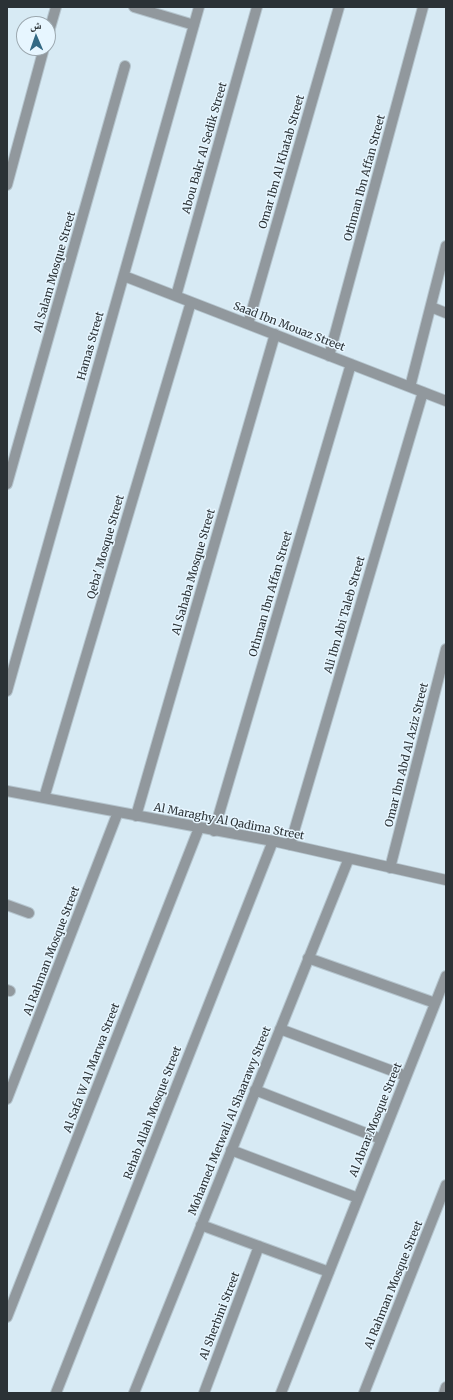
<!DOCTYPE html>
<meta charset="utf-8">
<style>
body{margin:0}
#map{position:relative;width:453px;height:1400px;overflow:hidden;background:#d7eaf4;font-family:Merriweather,"Noto Naskh Arabic",serif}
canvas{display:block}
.frame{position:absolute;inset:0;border:8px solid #2b3236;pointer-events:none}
.north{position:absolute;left:16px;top:16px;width:40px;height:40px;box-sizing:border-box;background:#e7f6ff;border:1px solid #9ca8af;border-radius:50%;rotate:358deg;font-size:11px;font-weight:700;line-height:16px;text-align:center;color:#2b3236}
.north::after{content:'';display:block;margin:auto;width:14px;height:18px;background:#336984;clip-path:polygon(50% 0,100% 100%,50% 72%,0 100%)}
</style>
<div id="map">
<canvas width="453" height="1400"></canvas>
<div class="frame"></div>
<div class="north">ش</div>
</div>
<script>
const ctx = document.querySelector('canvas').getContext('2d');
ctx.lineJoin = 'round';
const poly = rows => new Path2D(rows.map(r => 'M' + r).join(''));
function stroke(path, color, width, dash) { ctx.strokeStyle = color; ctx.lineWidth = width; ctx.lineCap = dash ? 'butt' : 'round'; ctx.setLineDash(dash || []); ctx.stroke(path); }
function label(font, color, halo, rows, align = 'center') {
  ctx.font = font + ' Merriweather,serif'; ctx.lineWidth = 3; ctx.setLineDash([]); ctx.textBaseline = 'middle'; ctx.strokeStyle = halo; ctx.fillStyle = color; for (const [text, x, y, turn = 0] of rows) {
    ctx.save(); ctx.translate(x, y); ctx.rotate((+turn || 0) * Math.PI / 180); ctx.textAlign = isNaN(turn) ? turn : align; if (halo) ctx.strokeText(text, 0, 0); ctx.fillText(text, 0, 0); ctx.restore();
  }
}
const minor = poly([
 [134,7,194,25],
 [48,35,56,7],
 [7,185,44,48],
 [124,276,446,401],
 [176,296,257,7],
 [431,307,446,313],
 [248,324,339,7],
 [329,356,423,7],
 [410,387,446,246],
 [7,484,125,66],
 [7,691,199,7],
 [7,791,273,841,446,880],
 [44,798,191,302],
 [136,816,275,334],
 [214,831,351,364],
 [290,845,423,392],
 [390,868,446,649],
 [7,905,29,913],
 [308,958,435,1003],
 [7,990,10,991],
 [280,1029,406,1076],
 [255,1090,381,1139],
 [7,1099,118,812],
 [231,1150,358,1198],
 [201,1225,329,1272],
 [7,1317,199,828],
 [56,1393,273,841],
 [134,1393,349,858],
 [204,1393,259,1246],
 [281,1393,446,976],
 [364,1393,446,1185],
 [444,1393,446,1387]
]);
const streetNames = [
 ["Abou Bakr Al Sedik Street",205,148,-74],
 ["Omar Ibn Al Khatab Street",282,162,-74],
 ["Othman Ibn Affan Street",365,178,-75],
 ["Al Salam Mosque Street",55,272,-74],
 ["Saad Ibn Mouaz Street",289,327,21],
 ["Hamas Street",91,346,-74],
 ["Qeba' Mosque Street",106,547,-74],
 ["Al Sahaba Mosque Street",194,572,-74],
 ["Othman Ibn Affan Street",271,594,-74],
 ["Ali Ibn Abi Taleb Street",345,615,-74],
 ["Omar Ibn Abd Al Aziz Street",407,755,-76],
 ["Al Maraghy Al Qadima Street",229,822,11],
 ["Al Rahman Mosque Street",52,951,-69],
 ["Al Safa W Al Marwa Street",92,1068,-69],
 ["Rehab Allah Mosque Street",153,1113,-69],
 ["Al Abrar Mosque Street",376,1120,-68],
 ["Mohamed Metwali Al Shaarawy Street",230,1121,-68],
 ["Al Rahman Mosque Street",394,1285,-68],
 ["Al Sherbini Street",220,1316,-69]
];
stroke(minor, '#b5c5ce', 12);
stroke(minor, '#91989d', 10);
label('11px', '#2b3236', '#e7f6ff', streetNames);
</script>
